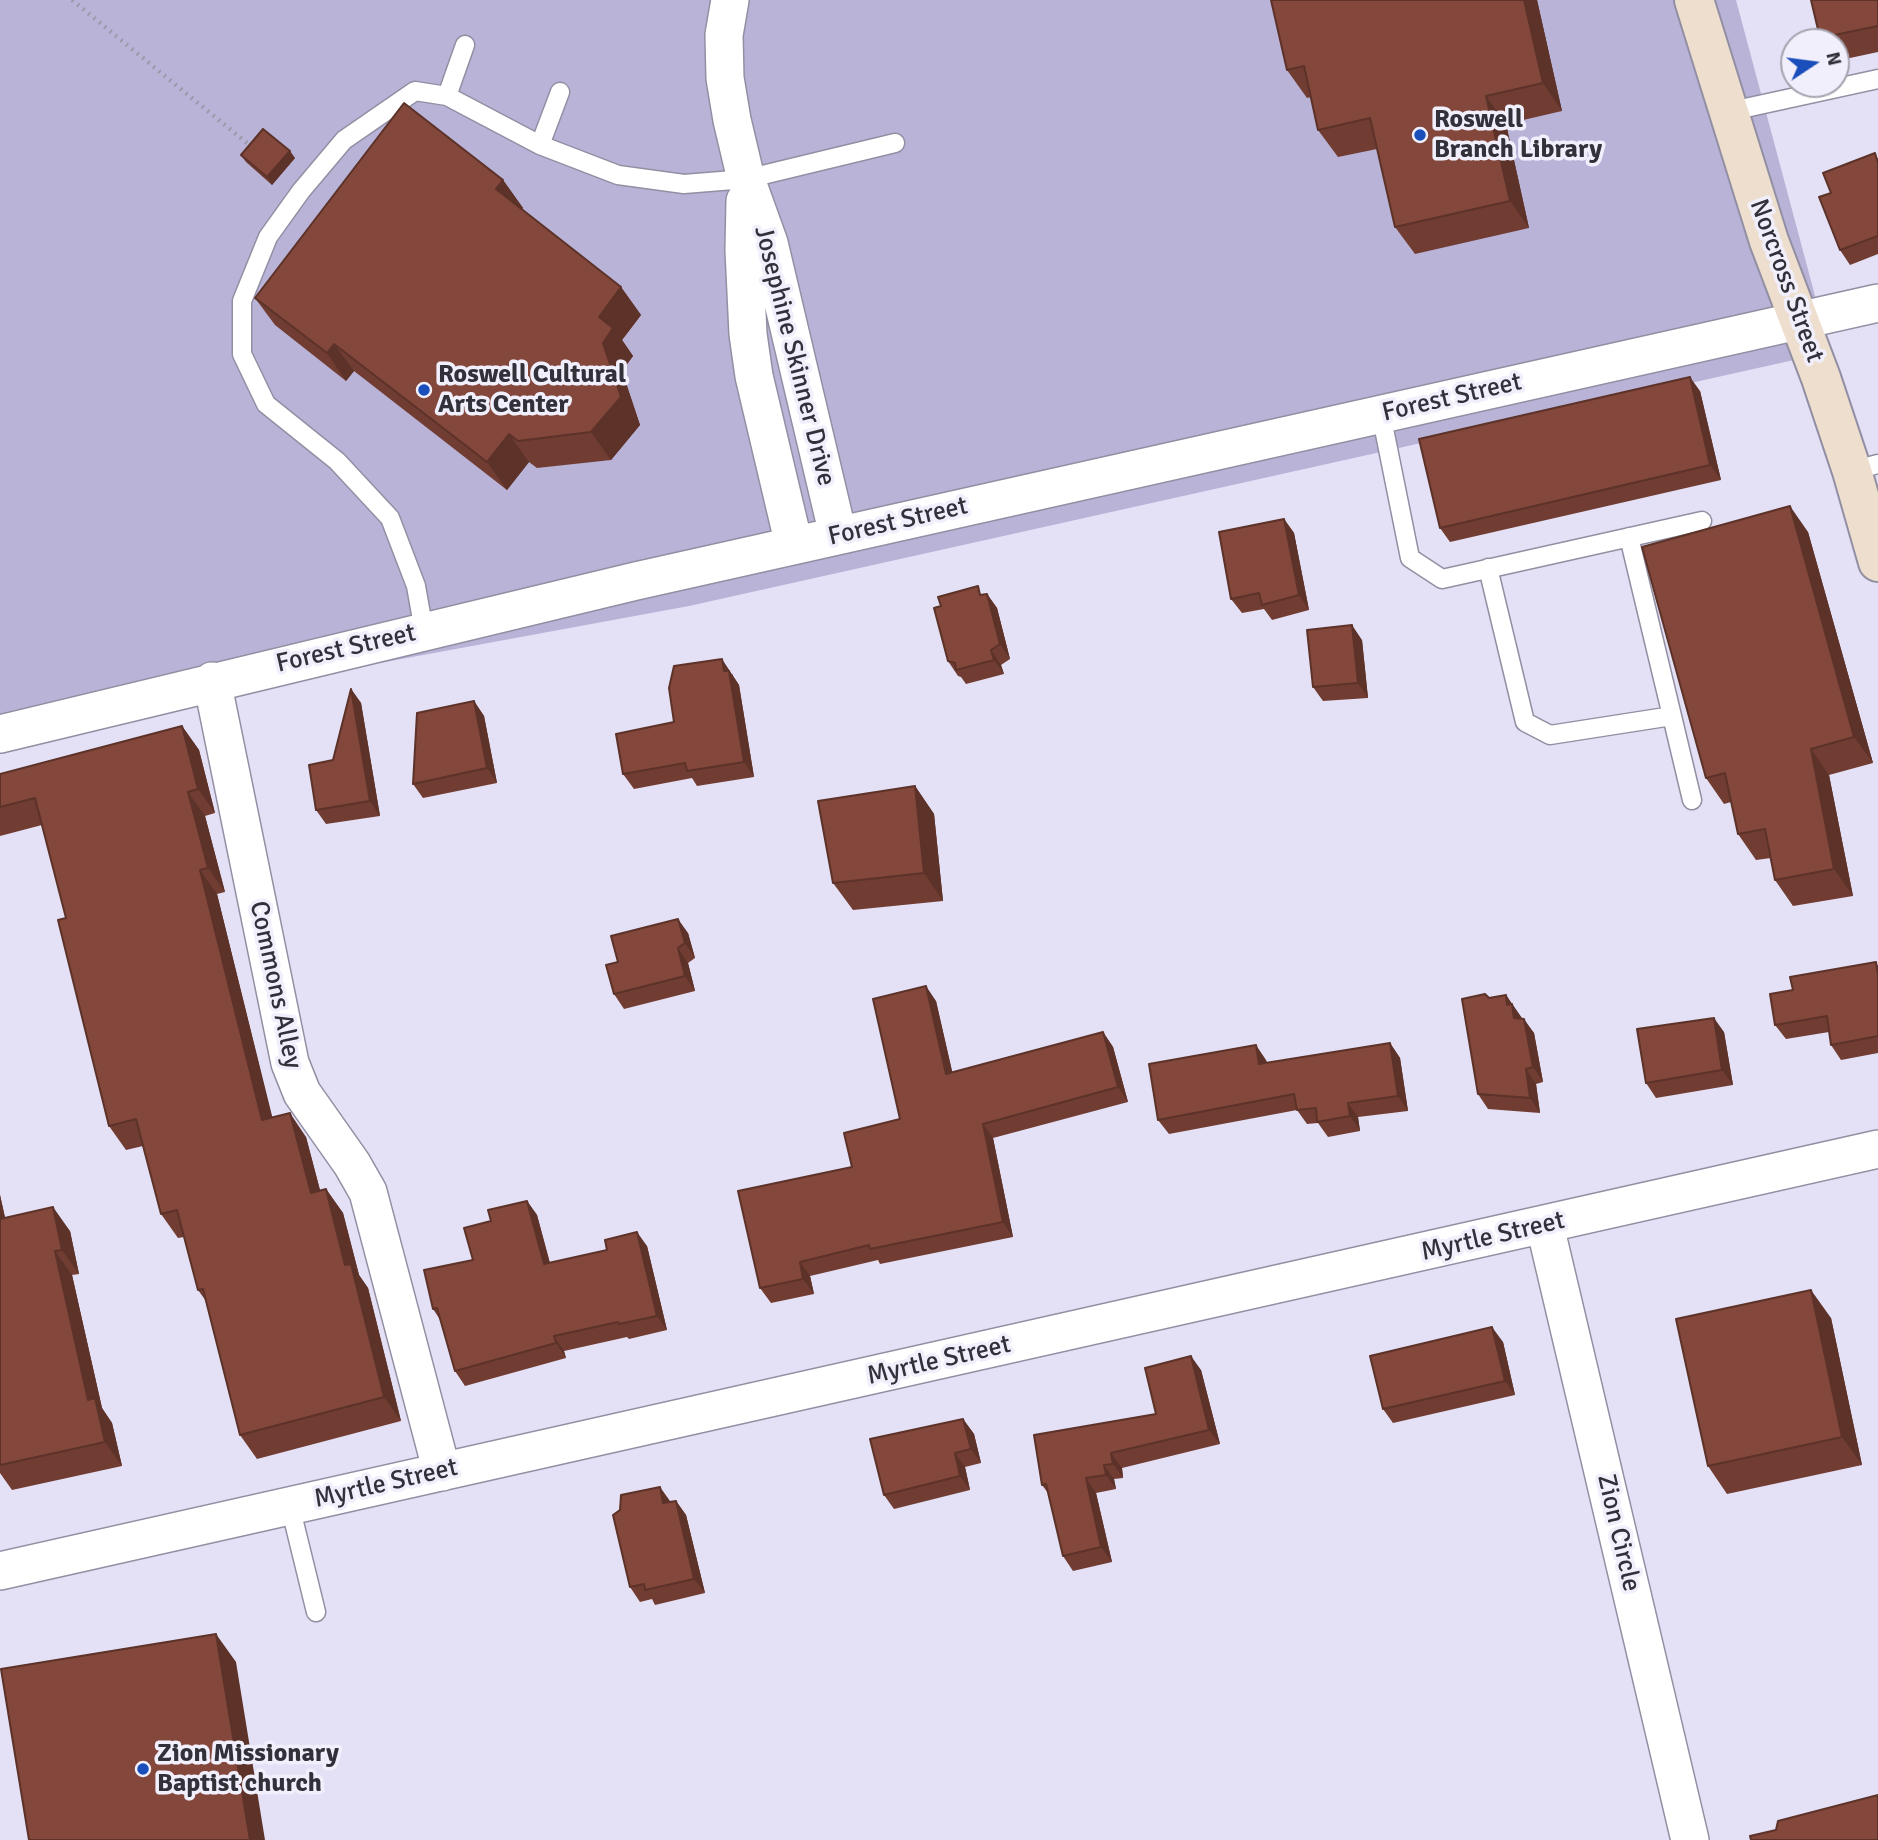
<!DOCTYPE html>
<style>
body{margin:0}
#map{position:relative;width:1878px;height:1840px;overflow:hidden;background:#e4e1f6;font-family:Signika,sans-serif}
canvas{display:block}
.north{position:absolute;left:1780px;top:28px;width:70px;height:70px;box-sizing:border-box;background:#f1effc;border:2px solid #a5a3ae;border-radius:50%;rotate:77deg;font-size:19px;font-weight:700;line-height:28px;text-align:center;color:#323139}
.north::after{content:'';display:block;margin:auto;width:24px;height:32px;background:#1a4ebb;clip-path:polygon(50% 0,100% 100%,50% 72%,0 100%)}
</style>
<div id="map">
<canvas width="1878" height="1840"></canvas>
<div class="north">N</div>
</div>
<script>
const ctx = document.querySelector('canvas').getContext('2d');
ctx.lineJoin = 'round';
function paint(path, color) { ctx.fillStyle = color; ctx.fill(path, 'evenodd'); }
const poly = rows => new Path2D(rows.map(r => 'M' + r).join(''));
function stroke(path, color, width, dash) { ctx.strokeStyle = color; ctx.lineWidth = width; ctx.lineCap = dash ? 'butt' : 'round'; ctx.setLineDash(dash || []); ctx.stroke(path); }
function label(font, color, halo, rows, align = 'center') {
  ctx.font = font + ' Signika,sans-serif'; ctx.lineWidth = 7; ctx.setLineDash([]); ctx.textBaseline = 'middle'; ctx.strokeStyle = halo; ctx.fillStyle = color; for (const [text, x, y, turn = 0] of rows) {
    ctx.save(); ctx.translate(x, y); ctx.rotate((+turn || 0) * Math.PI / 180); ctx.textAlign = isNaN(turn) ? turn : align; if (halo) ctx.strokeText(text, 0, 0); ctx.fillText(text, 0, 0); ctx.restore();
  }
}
const green = poly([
 [0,0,1736,0,1830,352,689,606,0,733]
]);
const path = poly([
 [72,0,253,148]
]);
const lane = poly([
 [447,96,465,45],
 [1727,112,1878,79],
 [540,145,560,92],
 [1381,414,1410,558,1442,579,1702,521],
 [1852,471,1878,464],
 [1488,568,1525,722,1550,735,1672,716,1629,537],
 [424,631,416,586,390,518,337,461,266,404,242,354,242,301,268,237,301,191,344,140,415,91,447,96,540,145,618,175,684,184,746,179,895,143],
 [1672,716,1692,800],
 [290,1506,316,1612]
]);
const street = poly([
 [730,0,724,35,725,78,732,120,746,179,769,243,838,535],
 [745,201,744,250,748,334,754,376,794,545],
 [212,681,290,1063,302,1093,352,1164,368,1192,442,1472],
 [0,734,636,581,1878,303],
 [1545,1226,1690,1840],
 [0,1571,1878,1149]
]);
const secondary = poly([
 [1694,0,1769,241,1821,378,1852,471,1878,562]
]);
const wall = poly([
 [1537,0,1562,111,1506,124,1529,228,1415,254,1395,227,1377,149,1338,157,1318,130,1311,97,1307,98,1287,70],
 [1878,0,1878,52,1836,61,1836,42,1822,42,1820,38],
 [241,155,295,158,272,185,246,162],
 [1878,158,1878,254,1850,265,1840,250,1831,193],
 [503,180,523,208,522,209,621,287,641,315,622,340,633,356,622,371,640,425,611,460,537,468,529,462,507,490,354,371,346,381,275,325,255,298],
 [1700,391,1721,480,1450,542,1440,528],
 [1284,519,1294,533,1309,610,1272,620,1264,609,1242,613,1231,599],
 [1808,532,1873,763,1829,775,1853,896,1793,906,1775,880,1771,858,1756,860,1738,834,1731,802,1724,804,1706,778],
 [984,594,987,594,997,608,1010,659,1001,665,1004,674,966,684,961,677,958,676,948,661],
 [1362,640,1368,698,1323,701,1313,687],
 [733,674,733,676,739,685,754,777,697,786,692,778,634,789,623,774,674,722],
 [351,689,361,703,380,816,326,824,316,810,333,760],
 [474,701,484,716,497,783,423,798,413,784],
 [182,726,199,750,215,813,205,816,225,892,217,894,272,1118,306,1137,320,1190,326,1189,343,1213,359,1275,368,1288,401,1421,257,1459,240,1435,206,1301,198,1290,184,1237,178,1238,161,1214,143,1146,126,1150,109,1126,66,918,42,825,0,836,0,774],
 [915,786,934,814,943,901,853,910,833,883],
 [688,933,695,958,688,963,695,991,624,1009,614,994,618,962],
 [1878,965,1878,1053,1841,1060,1831,1045,1829,1032,1786,1039,1775,1025,1793,990],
 [1506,995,1522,1019,1534,1033,1543,1082,1536,1084,1540,1113,1488,1109,1478,1094,1489,998],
 [936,1001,952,1072,1103,1032,1113,1047,1128,1102,993,1138,1013,1237,880,1264,878,1260,810,1276,814,1294,771,1303,760,1288,852,1167,900,1119],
 [1724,1032,1733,1085,1656,1098,1646,1083],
 [1390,1043,1400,1058,1408,1111,1358,1117,1360,1131,1328,1137,1318,1123,1307,1124,1297,1110,1169,1134,1158,1120,1266,1060,1267,1063],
 [0,1195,5,1218,70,1231,79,1274,72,1275,102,1408,112,1423,122,1466,12,1490,0,1473],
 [527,1201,537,1215,550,1263,647,1246,667,1330,629,1339,627,1337,564,1351,566,1358,465,1386,455,1371,441,1321,433,1309,473,1260,491,1221],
 [1831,1318,1862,1465,1727,1494,1708,1466],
 [1503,1342,1515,1395,1393,1423,1383,1409],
 [1201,1370,1220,1444,1122,1468,1123,1478,1114,1479,1116,1489,1096,1493,1112,1562,1073,1571,1063,1556,1048,1493,1042,1485,1156,1414],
 [963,1419,974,1434,981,1463,965,1467,970,1490,894,1509,884,1495],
 [676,1501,686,1515,705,1593,655,1605,652,1599,640,1602,630,1587,670,1502]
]);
const shadedWall = poly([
 [1524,0,1537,0,1562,111,1543,83],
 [1486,96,1506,124,1529,228,1510,201],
 [290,151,295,158,272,185,267,177],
 [503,180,523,208,515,217,496,189],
 [621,287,641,315,622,340,633,356,622,371,640,425,611,460,591,432,603,343,599,317],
 [334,344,354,371,346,381,327,353],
 [1690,377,1700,391,1721,480,1710,465],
 [509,434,529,462,507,490,487,462],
 [1790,506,1808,532,1873,763,1854,737],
 [1284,519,1294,533,1309,610,1299,595],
 [987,594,997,608,1010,659,1000,644],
 [1352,625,1362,640,1368,698,1358,683],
 [991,650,1001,665,1004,674,994,660],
 [722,659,739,685,754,777,744,762,724,671],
 [351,689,361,703,380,816,370,801],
 [474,701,484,716,497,783,487,768],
 [182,726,199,750,215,813,198,789],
 [1811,749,1829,775,1853,896,1834,869],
 [915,786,934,814,943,901,924,873],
 [188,792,205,816,225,892,208,868],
 [200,870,217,894,279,1144,262,1120],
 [678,919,688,933,695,958,685,943],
 [678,948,688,963,695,991,685,976],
 [926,986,936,1001,956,1088,946,1074],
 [1506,995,1522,1018,1514,1018,1507,1005],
 [1714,1018,1724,1032,1733,1085,1722,1070],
 [1524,1019,1534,1033,1543,1082,1533,1067],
 [1103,1032,1113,1047,1128,1102,1118,1087],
 [1390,1043,1400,1058,1408,1111,1398,1096],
 [1256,1045,1266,1060,1270,1079,1259,1064],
 [1526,1069,1536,1084,1540,1113,1530,1098],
 [1348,1103,1358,1117,1360,1131,1350,1116],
 [290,1113,306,1137,327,1217,311,1193],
 [983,1124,993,1138,1013,1237,1003,1222],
 [326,1189,343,1213,359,1275,368,1288,401,1421,384,1397,345,1265],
 [0,1195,11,1244,0,1229],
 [527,1201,537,1215,554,1279,544,1264],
 [53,1207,70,1231,79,1274,62,1250],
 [637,1232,647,1246,667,1330,657,1316],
 [55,1251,72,1275,102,1408,112,1423,122,1466,105,1442,88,1400],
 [800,1262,810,1276,814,1294,803,1279],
 [1811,1290,1831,1318,1862,1465,1842,1437],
 [1492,1327,1503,1342,1515,1395,1505,1381],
 [554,1336,564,1351,566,1358,556,1343],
 [1191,1356,1201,1370,1220,1444,1209,1430],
 [963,1419,974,1434,981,1463,971,1449],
 [955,1453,965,1467,970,1490,960,1476],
 [1111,1453,1122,1468,1123,1478,1113,1464],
 [1104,1465,1114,1479,1116,1489,1106,1475],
 [1086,1478,1096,1493,1112,1562,1101,1547],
 [660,1487,670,1501,674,1518,663,1503],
 [676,1501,686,1515,705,1593,694,1579],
 [216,1634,236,1662,265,1840,250,1840]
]);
const building = poly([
 [1271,0,1524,0,1543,83,1486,96,1510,201,1395,227,1370,118,1318,130,1304,66,1287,70,1271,0],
 [1811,0,1878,0,1878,26,1820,38,1811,0],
 [404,103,503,180,496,189,621,287,599,317,613,328,603,343,621,397,591,432,518,441,509,434,487,462,334,344,327,353,255,298,404,103],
 [263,129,290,151,267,177,241,155,263,129],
 [1875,153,1878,163,1878,236,1840,250,1819,197,1831,193,1823,173,1875,153],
 [1690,377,1710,465,1440,528,1419,439,1690,377],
 [1790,506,1854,737,1811,749,1834,869,1775,880,1765,829,1738,834,1725,773,1706,778,1642,547,1790,506],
 [1284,519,1299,595,1262,605,1259,593,1231,599,1219,532,1284,519],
 [978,586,980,595,987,594,1000,644,991,650,994,660,956,670,955,663,948,661,934,608,941,606,938,597,978,586],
 [1352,625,1358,683,1313,687,1307,630,1352,625],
 [722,659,724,671,729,671,744,762,687,771,685,763,623,774,616,734,674,722,669,688,674,666,722,659],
 [351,689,370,801,316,810,309,765,333,760,351,689],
 [474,701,487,768,413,784,417,713,474,701],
 [182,726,198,789,188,792,208,868,200,870,262,1120,290,1113,311,1193,326,1189,345,1265,351,1264,384,1397,240,1435,203,1289,198,1290,177,1210,161,1214,136,1119,109,1126,58,920,66,918,35,798,0,807,0,774,182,726],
 [915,786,924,873,833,883,818,801,915,786],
 [678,919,685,943,678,948,685,976,614,994,606,965,618,962,611,936,678,919],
 [1876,962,1878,975,1878,1036,1831,1045,1827,1016,1775,1025,1770,994,1793,990,1790,977,1876,962],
 [926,986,946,1074,1103,1032,1118,1087,983,1124,1003,1222,870,1249,869,1245,800,1262,803,1279,760,1288,738,1191,852,1167,844,1133,900,1119,873,999,926,986],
 [1485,994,1489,998,1506,995,1507,1005,1512,1004,1514,1018,1524,1019,1533,1067,1526,1069,1530,1098,1478,1094,1462,999,1485,994],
 [1714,1018,1722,1070,1646,1083,1637,1029,1714,1018],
 [1390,1043,1398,1096,1348,1103,1350,1116,1317,1122,1316,1108,1297,1110,1294,1094,1158,1120,1149,1064,1256,1045,1259,1064,1390,1043],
 [527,1201,544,1264,607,1250,605,1240,637,1232,657,1316,619,1324,618,1322,554,1336,556,1343,455,1371,437,1308,433,1309,424,1270,473,1260,464,1228,491,1221,488,1210,527,1201],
 [53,1207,62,1250,55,1251,88,1400,95,1398,105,1442,0,1465,0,1219,53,1207],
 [1811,1290,1842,1437,1708,1466,1676,1319,1811,1290],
 [1492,1327,1505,1381,1383,1409,1370,1356,1492,1327],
 [1191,1356,1209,1430,1111,1453,1113,1464,1104,1465,1106,1475,1086,1478,1101,1547,1063,1556,1046,1484,1042,1485,1034,1435,1156,1414,1145,1368,1191,1356],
 [963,1419,971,1449,955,1453,960,1476,884,1495,870,1439,963,1419],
 [660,1487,663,1503,676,1501,694,1579,645,1590,644,1584,630,1587,613,1515,620,1510,621,1495,660,1487],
 [216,1634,250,1840,29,1840,1,1669,216,1634],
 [1878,1795,1878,1840,1751,1840,1750,1836,1776,1830,1778,1821,1878,1795]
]);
const markers = [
 [1420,135,7,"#1a4ebb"],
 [424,390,7,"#1a4ebb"],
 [143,1769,7,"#1a4ebb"]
];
const poiNames = [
 ["Roswell",1434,120],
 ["Branch Library",1434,150],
 ["Roswell Cultural",438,375],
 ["Arts Center",438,405],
 ["Zion Missionary",157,1754],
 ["Baptist church",157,1784]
];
const streetNames = [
 ["Norcross Street",1786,281,70],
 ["Josephine Skinner Drive",794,356,76],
 ["Forest Street",1452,398,-13],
 ["Forest Street",898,522,-13],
 ["Forest Street",346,649,-13],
 ["Commons Alley",275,985,78],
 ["Myrtle Street",1493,1237,-13],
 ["Myrtle Street",939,1361,-13],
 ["Myrtle Street",386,1484,-13],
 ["Zion Circle",1618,1533,77]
];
paint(green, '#b9b3d8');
stroke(lane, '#928fa3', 21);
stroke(street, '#928fa3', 40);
stroke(secondary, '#928fa3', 42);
stroke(path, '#9c9aaa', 4.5, [2, 5]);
stroke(lane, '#fff', 18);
stroke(street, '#fff', 37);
stroke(secondary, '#eddece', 38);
paint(wall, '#713d33');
paint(shadedWall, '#5c3229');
paint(building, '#83473b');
stroke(building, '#5c3229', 2);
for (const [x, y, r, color] of markers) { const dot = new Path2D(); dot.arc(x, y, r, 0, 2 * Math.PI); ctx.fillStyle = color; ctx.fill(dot); stroke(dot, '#f1effc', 2.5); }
label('bold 26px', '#323139', '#f1effc', poiNames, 'left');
label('26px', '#323139', '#f1effc', streetNames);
</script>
